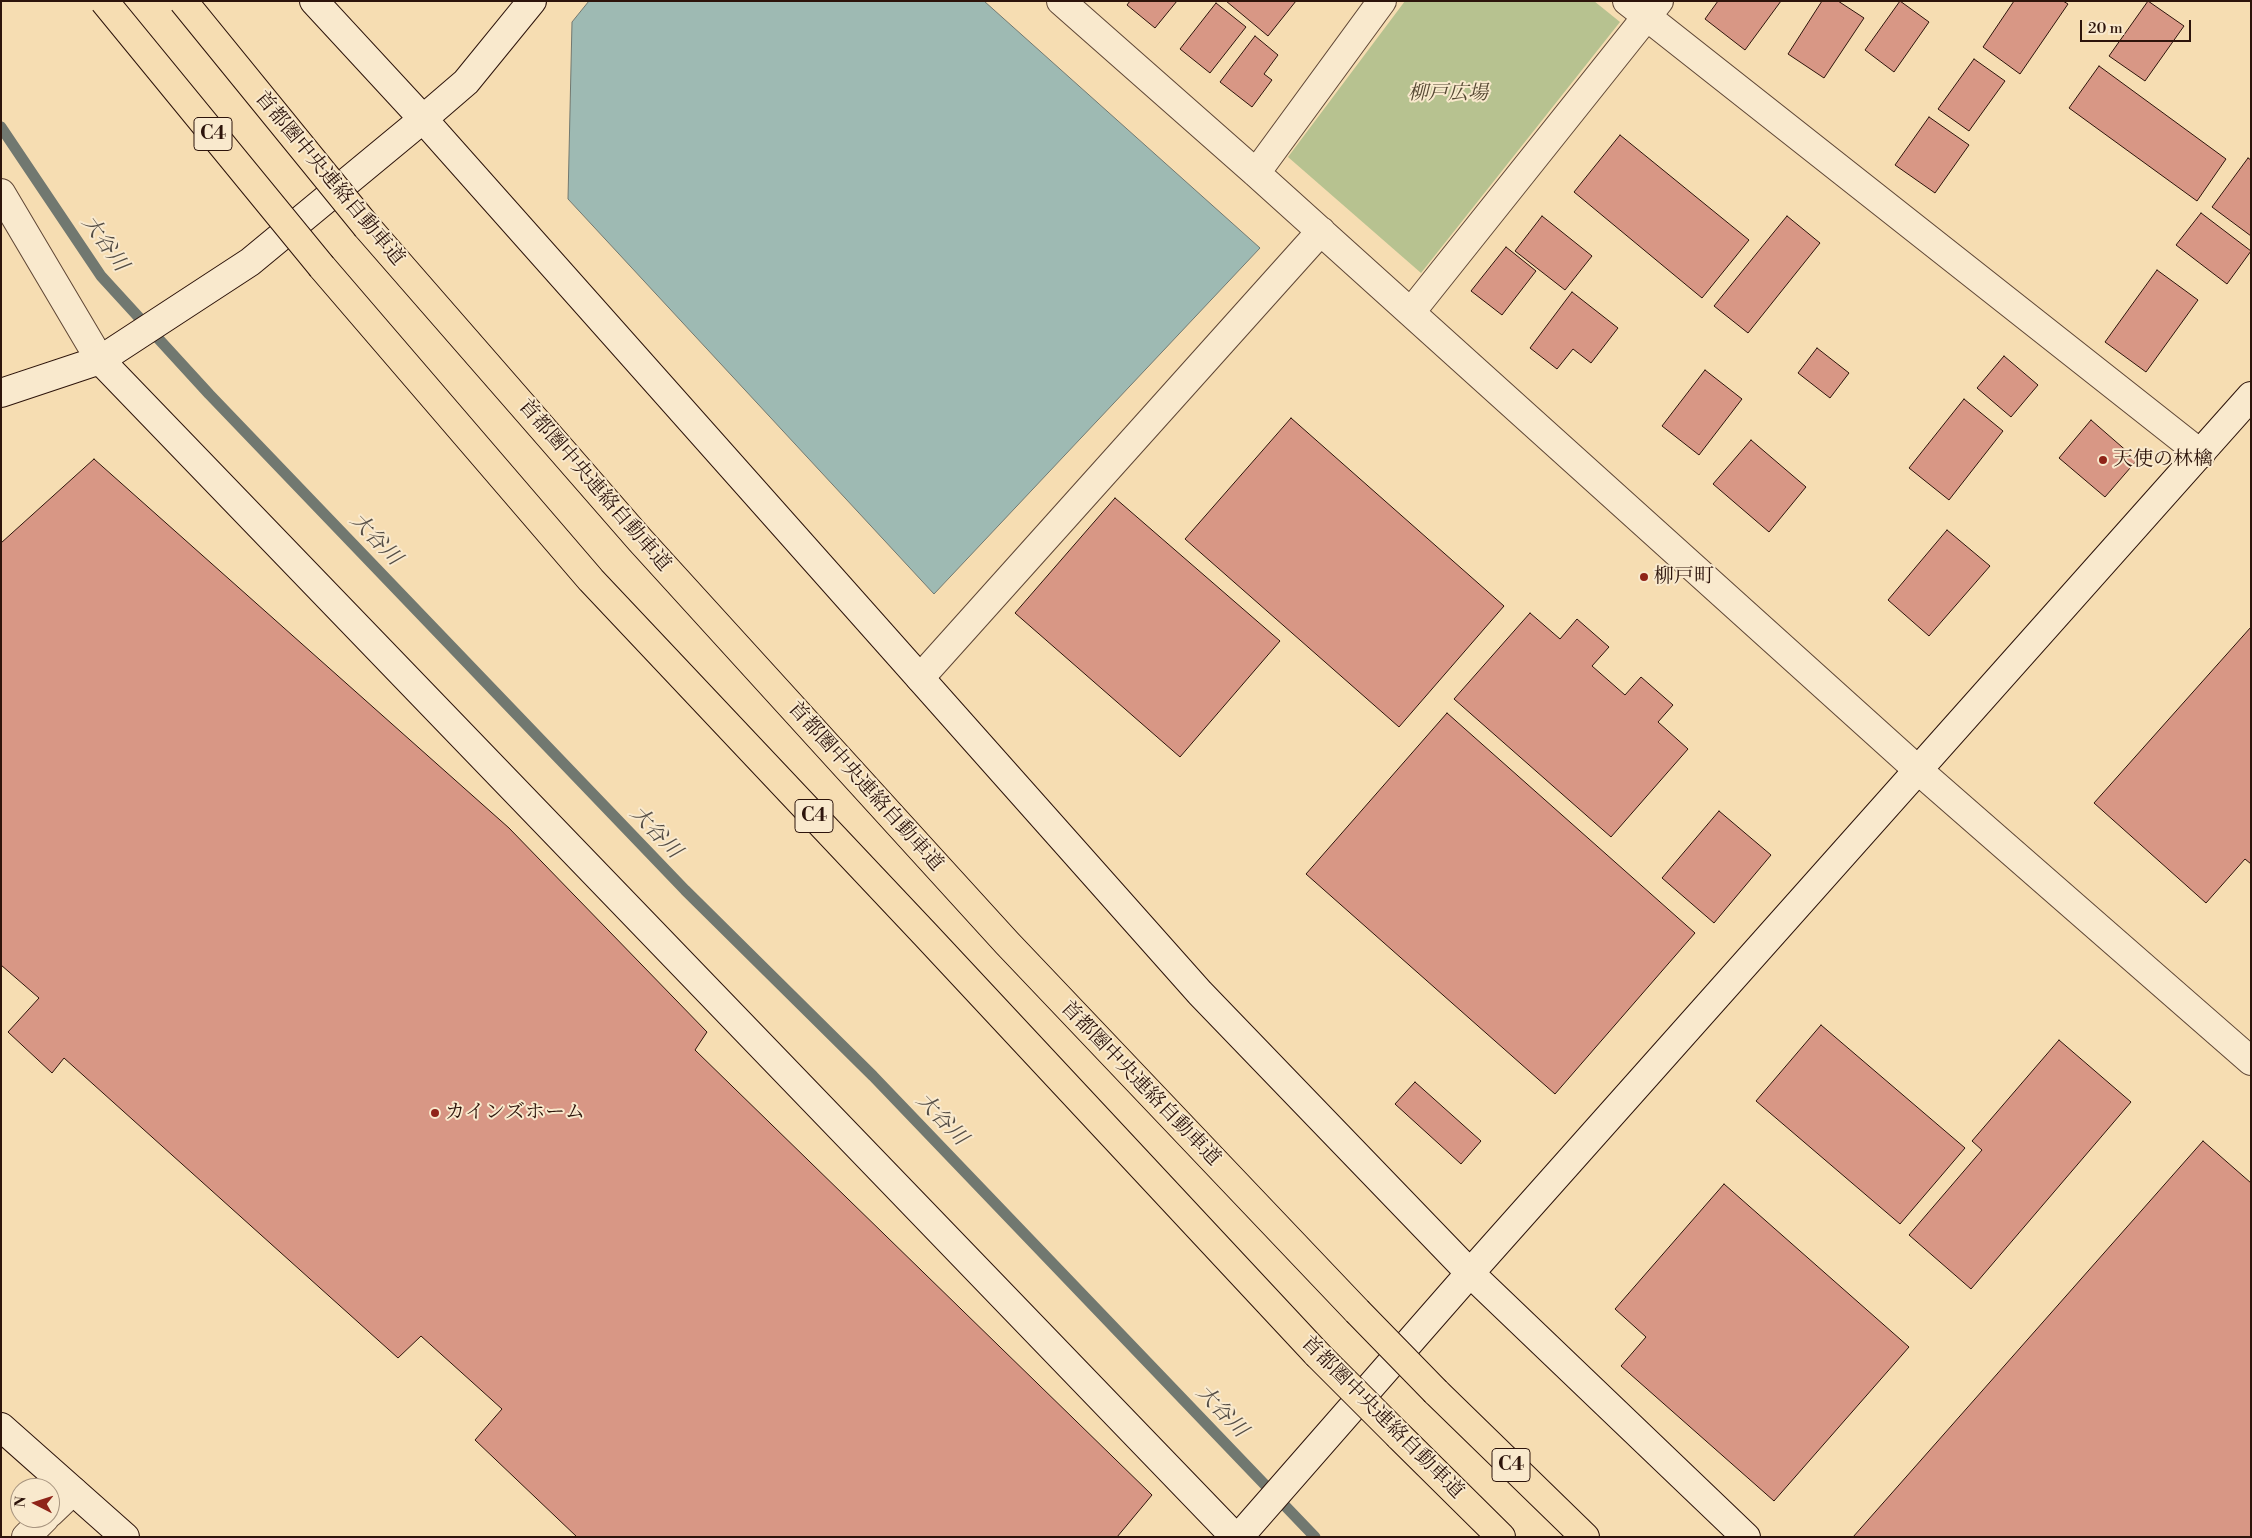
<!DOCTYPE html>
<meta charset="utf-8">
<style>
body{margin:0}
#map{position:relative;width:2252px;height:1538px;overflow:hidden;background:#f6ddb2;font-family:"Libre Bodoni",serif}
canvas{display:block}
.frame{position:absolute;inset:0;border:2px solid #2d140b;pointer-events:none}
.north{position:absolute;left:10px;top:1478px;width:50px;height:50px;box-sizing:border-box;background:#f9e9cd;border:1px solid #a7947f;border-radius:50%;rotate:275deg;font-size:14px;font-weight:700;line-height:20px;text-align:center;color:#2d140b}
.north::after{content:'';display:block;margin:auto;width:18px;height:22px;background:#8f2418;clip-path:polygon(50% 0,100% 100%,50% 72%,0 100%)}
.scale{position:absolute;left:2080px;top:20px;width:111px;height:22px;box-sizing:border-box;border:2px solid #2d140b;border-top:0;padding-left:6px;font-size:15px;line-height:18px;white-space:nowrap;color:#2d140b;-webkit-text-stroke:4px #f9e9cd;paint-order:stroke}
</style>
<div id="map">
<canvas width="2252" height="1538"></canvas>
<div class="frame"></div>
<div class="north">N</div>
<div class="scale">20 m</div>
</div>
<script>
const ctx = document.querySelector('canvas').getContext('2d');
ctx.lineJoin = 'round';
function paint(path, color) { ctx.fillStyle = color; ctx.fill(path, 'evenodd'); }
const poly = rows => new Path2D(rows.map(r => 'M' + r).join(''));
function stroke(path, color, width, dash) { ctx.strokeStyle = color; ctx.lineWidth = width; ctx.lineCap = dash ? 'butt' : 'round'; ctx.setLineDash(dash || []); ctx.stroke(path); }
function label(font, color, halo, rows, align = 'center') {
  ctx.font = font + ' "Libre Bodoni","Noto Serif JP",serif'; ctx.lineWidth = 4; ctx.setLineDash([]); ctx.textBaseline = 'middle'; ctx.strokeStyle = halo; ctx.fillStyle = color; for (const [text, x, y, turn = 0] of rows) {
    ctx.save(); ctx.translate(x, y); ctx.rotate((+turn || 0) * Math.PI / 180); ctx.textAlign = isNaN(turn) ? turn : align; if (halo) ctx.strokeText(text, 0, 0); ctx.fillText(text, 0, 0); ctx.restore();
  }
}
const green = poly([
 [1405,1,1594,1,1620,22,1421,273,1288,157]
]);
const water = poly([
 [589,1,984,1,1260,248,934,594,568,199,572,22,589,1]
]);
const stream = poly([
 [1,127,101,276,209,394,685,890,873,1076,1315,1537]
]);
const building = poly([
 [1130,1,1177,1,1155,28,1127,5,1130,1],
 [1226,1,1296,1,1268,36,1226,1],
 [1718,1,1781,1,1745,50,1705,19,1718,1],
 [1822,1,1838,1,1864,18,1824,78,1788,54,1822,1],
 [1900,1,1929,22,1894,72,1865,50,1900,1],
 [2014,1,2063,1,2068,4,2020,74,1983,47,2014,1],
 [2148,1,2184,26,2145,81,2109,56,2148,1],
 [1216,3,1246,27,1210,73,1180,49,1216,3],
 [1255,36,1278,55,1264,74,1272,80,1252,107,1220,82,1255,36],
 [1974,59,2005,81,1969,131,1938,109,1974,59],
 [2099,66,2226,159,2197,201,2069,108,2099,66],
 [1929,117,1969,145,1935,193,1895,165,1929,117],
 [1620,135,1749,240,1702,298,1574,192,1620,135],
 [2248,158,2251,160,2251,236,2212,207,2248,158],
 [2201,213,2251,251,2227,284,2176,245,2201,213],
 [1542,216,1592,256,1565,290,1515,251,1542,216],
 [1787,216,1820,243,1748,333,1714,306,1787,216],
 [1506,247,1536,271,1502,315,1471,291,1506,247],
 [2157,270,2198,300,2146,372,2105,342,2157,270],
 [1572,292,1618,328,1591,363,1573,349,1557,369,1530,348,1572,292],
 [1817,348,1849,373,1830,398,1798,373,1817,348],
 [2004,356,2038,385,2011,417,1977,388,2004,356],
 [1705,370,1742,399,1699,455,1662,426,1705,370],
 [1964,399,2003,431,1949,500,1909,468,1964,399],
 [1291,418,1504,606,1399,727,1185,539,1291,418],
 [2091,420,2137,460,2105,497,2059,458,2091,420],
 [1751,440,1806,487,1769,532,1713,484,1751,440],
 [94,459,509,828,707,1032,695,1050,1152,1495,1117,1537,577,1537,475,1440,502,1409,421,1336,398,1358,64,1058,52,1073,8,1032,39,998,1,965,1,543,94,459],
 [1115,498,1280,641,1180,757,1015,613,1115,498],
 [1947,530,1990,566,1929,636,1888,600,1947,530],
 [1530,613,1560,639,1577,619,1609,647,1592,666,1625,695,1641,677,1673,705,1658,722,1688,749,1611,837,1454,699,1530,613],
 [2251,627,2251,864,2245,859,2206,903,2094,803,2251,627],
 [1447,713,1695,933,1555,1094,1306,874,1447,713],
 [1719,811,1771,855,1714,923,1662,878,1719,811],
 [1821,1025,1965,1148,1900,1224,1756,1101,1821,1025],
 [2059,1040,2131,1102,1971,1289,1909,1235,1982,1150,1972,1141,2059,1040],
 [1415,1082,1481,1141,1461,1164,1395,1104,1415,1082],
 [2203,1141,2251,1183,2251,1537,1853,1537,2203,1141],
 [1724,1184,1909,1347,1774,1501,1621,1366,1646,1337,1615,1309,1724,1184]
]);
const street = poly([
 [1061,1,1256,173,1918,770,2251,1061],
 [1627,1,2201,454],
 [1256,173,1382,1],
 [1,193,100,360],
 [1411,312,1659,1],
 [920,678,1321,231],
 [50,1513,73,1491],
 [26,1537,45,1518]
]);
const secondary = poly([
 [314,1,423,119,1200,993,1470,1273,1746,1537],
 [100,360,1235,1537],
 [1,393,100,360,250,262,423,119,466,82,532,1],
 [1,1427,125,1537],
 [1239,1537,1470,1273,2251,396]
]);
const highway = poly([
 [367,227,640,540,1007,943,1357,1311],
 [322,267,591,580,925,934,1317,1354],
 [1436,1392,1585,1537],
 [1399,1436,1501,1537]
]);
const highwayBridge = poly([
 [104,1,322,267],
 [183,1,367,227],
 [1357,1311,1436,1392],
 [1317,1354,1399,1436]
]);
const markers = [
 [2103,460,5,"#8f2418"],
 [1644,577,5,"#8f2418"],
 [435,1113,5,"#8f2418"]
];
const shields = [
 [213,134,38],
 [814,816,38],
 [1511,1465,38]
];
const shieldNames = [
 ["C4",213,134],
 ["C4",814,816],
 ["C4",1511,1465]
];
const parkNames = [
 ["柳戸広場",1448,94]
];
const streetNames = [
 ["首都圏中央連絡自動車道",329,179,50],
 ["首都圏中央連絡自動車道",594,486,49],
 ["首都圏中央連絡自動車道",865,787,48],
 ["首都圏中央連絡自動車道",1140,1084,46],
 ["首都圏中央連絡自動車道",1382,1418,45]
];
const poiNames = [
 ["天使の林檎",2113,460],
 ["柳戸町",1654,577],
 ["カインズホーム",445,1113]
];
const waterNames = [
 ["大谷川",104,244,54],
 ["大谷川",375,540,46],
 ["大谷川",655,833,46],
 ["大谷川",941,1120,46],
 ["大谷川",1221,1412,46]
];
paint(green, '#b7c290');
paint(water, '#9ebab3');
stroke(water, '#717870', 1);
stroke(stream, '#717870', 11);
paint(building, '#d89785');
stroke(building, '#2d140b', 1);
stroke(street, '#5f4635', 30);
stroke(secondary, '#2d140b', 30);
stroke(highway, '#2d140b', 30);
stroke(street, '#f9e9cd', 28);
stroke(secondary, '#f9e9cd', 28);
stroke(highway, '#f6ddb2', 28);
stroke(highwayBridge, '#2d140b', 30, []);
stroke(highwayBridge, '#f6ddb2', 28);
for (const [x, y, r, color] of markers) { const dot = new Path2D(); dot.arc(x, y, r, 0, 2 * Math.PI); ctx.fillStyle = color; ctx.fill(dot); stroke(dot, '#f9e9cd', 2); }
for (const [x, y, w] of shields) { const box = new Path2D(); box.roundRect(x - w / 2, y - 16.5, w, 33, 4); ctx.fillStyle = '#f9e9cd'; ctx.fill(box); stroke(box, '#2d140b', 1); }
label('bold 19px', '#2d140b', null, shieldNames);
label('italic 20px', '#564833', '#f9e9cd', parkNames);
label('20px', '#2d140b', '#f9e9cd', streetNames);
label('20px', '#2d140b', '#f9e9cd', poiNames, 'left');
label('italic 21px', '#554e46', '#f9e9cd', waterNames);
</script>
